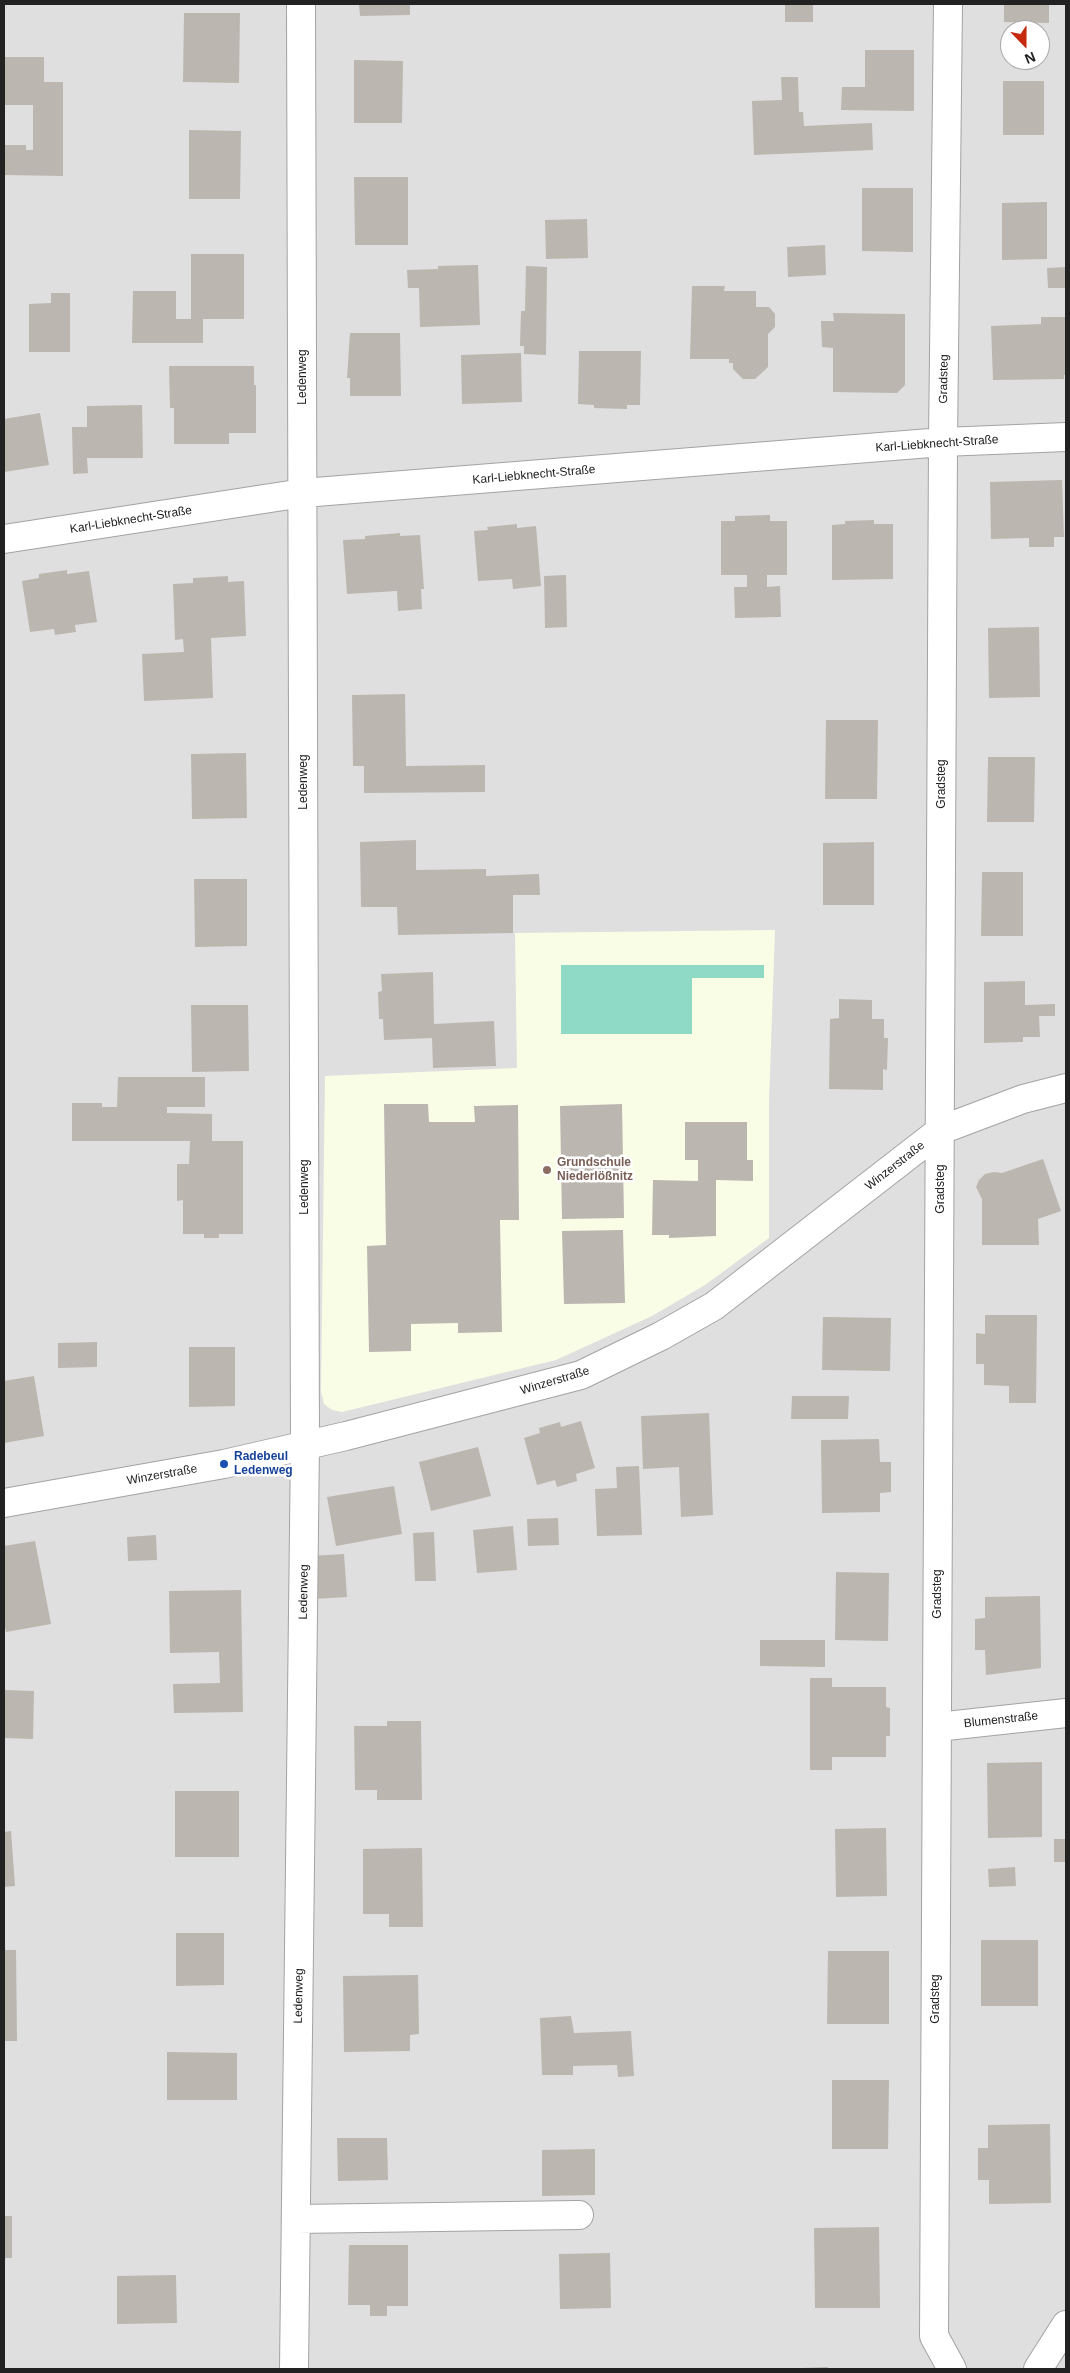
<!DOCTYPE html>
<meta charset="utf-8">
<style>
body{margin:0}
#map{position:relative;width:1070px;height:2373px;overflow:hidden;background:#f1f0e9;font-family:Arial,sans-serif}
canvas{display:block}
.frame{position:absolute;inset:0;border:5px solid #222;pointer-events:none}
.north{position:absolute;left:1000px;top:20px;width:50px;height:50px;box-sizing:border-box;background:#fff;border:1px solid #a7a7a7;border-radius:50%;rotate:158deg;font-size:14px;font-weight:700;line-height:20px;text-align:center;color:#222}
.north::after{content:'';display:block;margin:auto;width:18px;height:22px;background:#c5290e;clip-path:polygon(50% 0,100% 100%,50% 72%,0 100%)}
</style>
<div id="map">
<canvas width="1070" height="2373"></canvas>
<div class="frame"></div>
<div class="north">N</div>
</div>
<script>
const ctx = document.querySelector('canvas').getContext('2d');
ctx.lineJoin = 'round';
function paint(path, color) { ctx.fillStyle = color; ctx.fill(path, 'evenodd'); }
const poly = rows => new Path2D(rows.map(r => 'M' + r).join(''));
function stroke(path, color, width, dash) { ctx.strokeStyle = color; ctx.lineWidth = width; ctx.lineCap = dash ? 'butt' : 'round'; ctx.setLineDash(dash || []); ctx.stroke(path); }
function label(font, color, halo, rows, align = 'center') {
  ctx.font = font + ' Arial,sans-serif'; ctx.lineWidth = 5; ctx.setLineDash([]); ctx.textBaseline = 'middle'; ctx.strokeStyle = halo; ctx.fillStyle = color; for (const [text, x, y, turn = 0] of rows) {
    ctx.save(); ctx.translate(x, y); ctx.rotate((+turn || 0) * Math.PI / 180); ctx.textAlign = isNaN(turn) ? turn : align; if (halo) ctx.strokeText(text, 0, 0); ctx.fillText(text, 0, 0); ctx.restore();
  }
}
const residential = poly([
 [4,4,1066,4,1066,2369,4,2369],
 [1010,30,1040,30,1040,60,1010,60]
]);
const education = poly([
 [775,930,769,1101,769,1238,705,1285,652,1316,556,1360,342,1412,332,1410,324,1404,321,1391,325,1076,517,1068,515,933]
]);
const pitch = poly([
 [561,965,764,965,764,978,692,978,692,1034,561,1034]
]);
const building = poly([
 [359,4,410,4,410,15,360,16],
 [785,4,813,4,813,22,785,22],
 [1004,4,1049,4,1049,23,1004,22],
 [184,13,240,13,239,83,183,82],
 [865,50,914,50,914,111,841,110,842,87,865,87],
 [4,57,44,57,44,82,63,82,63,176,4,175,4,145,26,145,26,150,33,150,33,105,4,105],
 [354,60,403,61,402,123,354,123],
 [781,77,798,77,799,112,803,112,804,126,872,123,873,150,754,155,752,101,782,100],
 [1003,81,1044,81,1044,135,1003,135],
 [189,130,241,131,240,199,189,199],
 [354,177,408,177,408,245,355,245],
 [862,188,913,188,913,252,862,251],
 [1047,202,1047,259,1002,260,1002,203],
 [587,219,588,258,546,259,545,220],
 [825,245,826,275,788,277,787,247],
 [191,254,244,254,244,319,203,319,203,343,132,343,133,291,176,291,176,319,191,319],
 [478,265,480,325,420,327,419,288,408,288,407,270,438,269,438,266],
 [526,266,547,267,546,355,524,354,524,346,520,346,521,311,525,311],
 [1066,267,1066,288,1048,288,1047,268],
 [692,286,725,286,724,291,756,291,756,307,769,307,775,314,775,327,768,334,768,367,755,379,743,379,733,369,733,363,729,363,729,359,690,359],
 [51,293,70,293,70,352,29,352,29,304,51,303],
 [833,313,905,314,905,385,897,393,833,392,833,348,822,347,821,321,834,321],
 [1041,317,1066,317,1066,375,1064,375,1064,379,993,380,991,326,1041,324],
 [350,333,400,333,401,396,350,396,350,378,347,378],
 [579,351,641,351,640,405,627,405,627,409,594,408,594,405,578,404],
 [521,353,522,402,462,404,461,355],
 [169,366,254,366,254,385,256,385,256,433,229,433,229,444,174,444,174,408,170,408],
 [142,405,143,458,87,458,88,473,73,474,72,427,87,427,87,406],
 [40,413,49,465,4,472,4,419],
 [1062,480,1064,537,1054,537,1054,547,1029,547,1029,538,991,539,990,482],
 [770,515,770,521,787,521,787,575,767,575,767,587,780,586,781,617,735,618,734,587,747,587,747,575,721,575,721,521,735,521,735,516],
 [874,520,874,524,893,524,893,579,832,580,832,525,845,524,845,521],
 [517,524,517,528,536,526,541,586,513,589,512,579,478,581,474,531,488,530,487,527],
 [400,533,400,536,420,535,424,589,421,589,422,609,398,611,397,591,347,594,343,540,365,539,365,536],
 [67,570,67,574,89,571,97,622,75,625,76,632,55,635,54,629,30,632,22,581,39,578,39,574],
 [566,575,567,627,545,628,544,576],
 [228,576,228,582,244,581,246,636,211,638,213,698,144,701,142,654,184,652,183,639,175,640,173,584,193,583,193,578],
 [1039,627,1040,697,989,698,988,628],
 [405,694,406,766,485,765,485,792,364,793,364,766,353,766,352,695],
 [826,720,878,720,877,799,825,799],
 [246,753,247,818,192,819,191,754],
 [988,757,1035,757,1034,822,987,822],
 [416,840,416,870,486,869,486,876,539,874,540,895,513,895,513,933,398,935,397,907,361,907,360,842],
 [874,842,874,905,823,905,823,843],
 [982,872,1023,872,1023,936,981,936],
 [194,879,247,879,247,946,195,947],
 [433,972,434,1024,494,1021,496,1066,433,1068,432,1038,384,1040,383,1019,379,1019,378,992,382,991,381,974],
 [1025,981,1025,1005,1055,1004,1055,1016,1039,1016,1040,1037,1023,1037,1023,1042,984,1043,984,982],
 [839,999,872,1000,872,1019,884,1019,884,1038,888,1038,887,1070,883,1069,883,1090,829,1089,830,1019,839,1018],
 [191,1005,248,1005,249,1071,192,1072],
 [118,1077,205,1077,205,1107,167,1107,167,1113,212,1114,212,1141,243,1141,243,1234,219,1234,219,1238,204,1238,204,1234,183,1234,183,1200,177,1201,177,1164,189,1164,190,1141,72,1141,72,1103,102,1103,102,1107,117,1107],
 [384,1104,428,1104,429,1122,475,1122,474,1106,518,1105,519,1220,500,1220,502,1332,458,1333,458,1323,411,1324,411,1351,369,1352,367,1246,386,1245],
 [622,1104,624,1218,562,1219,560,1106],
 [685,1122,747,1122,747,1160,753,1160,753,1181,716,1180,716,1236,669,1238,669,1235,652,1235,653,1180,698,1181,698,1160,685,1160],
 [1043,1159,1061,1211,1038,1219,1039,1245,982,1245,982,1199,976,1187,979,1180,985,1174,994,1172,1002,1173],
 [623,1230,625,1303,564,1304,562,1231],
 [985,1315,1037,1315,1036,1403,1009,1403,1009,1386,984,1385,984,1364,976,1364,976,1333,985,1334],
 [823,1317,891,1318,890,1371,822,1370],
 [97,1342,97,1367,58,1368,58,1343],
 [189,1347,235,1347,235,1406,189,1407],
 [34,1376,44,1436,4,1443,4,1381],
 [792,1396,849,1396,848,1419,791,1419],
 [709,1413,713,1515,681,1517,679,1467,643,1469,641,1416],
 [581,1421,595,1468,576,1474,577,1481,557,1487,555,1480,537,1485,524,1438,540,1433,539,1428,560,1422,561,1427],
 [879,1439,880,1462,891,1462,891,1492,880,1493,880,1512,822,1513,821,1440],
 [478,1447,491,1496,431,1511,419,1462],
 [639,1466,642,1535,597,1536,595,1489,617,1488,616,1467],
 [394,1486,402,1534,336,1546,327,1497],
 [558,1518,559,1545,528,1546,527,1519],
 [513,1526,517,1570,477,1573,473,1530],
 [434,1532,436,1581,415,1581,413,1533],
 [156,1535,157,1560,128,1561,127,1537],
 [35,1541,51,1624,6,1632,4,1622,4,1546],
 [344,1554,347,1597,313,1599,311,1556],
 [836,1572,889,1573,888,1641,835,1640],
 [241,1590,243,1712,174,1713,173,1684,220,1683,219,1652,170,1653,169,1591],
 [1040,1596,1041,1668,986,1675,985,1650,975,1650,975,1619,985,1618,985,1597],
 [760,1640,825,1640,825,1667,760,1666],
 [810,1678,832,1678,832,1687,886,1687,886,1707,890,1708,890,1736,886,1736,886,1757,832,1757,832,1770,810,1770],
 [4,1690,34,1691,33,1739,4,1738],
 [387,1721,421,1721,422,1800,377,1800,377,1790,355,1790,354,1726,387,1726],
 [1042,1762,1042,1837,988,1838,987,1763],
 [175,1791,239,1791,239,1857,175,1857],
 [886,1828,887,1896,836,1897,835,1829],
 [11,1831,15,1886,4,1887,4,1832],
 [1054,1839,1066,1839,1066,1862,1054,1862],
 [422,1848,423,1927,389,1927,389,1914,363,1914,363,1849],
 [1015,1867,1016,1886,989,1887,988,1869],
 [176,1933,224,1933,224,1985,176,1986],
 [981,1940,1038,1940,1038,2006,981,2006],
 [4,1950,16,1950,17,2041,4,2041],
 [828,1951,889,1951,889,2024,827,2024],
 [418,1975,419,2034,410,2035,410,2051,344,2052,343,1976],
 [571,2016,574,2033,631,2031,634,2076,618,2077,617,2065,573,2066,573,2075,542,2075,540,2018],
 [167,2052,237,2053,237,2100,167,2100],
 [832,2080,889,2080,888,2149,832,2149],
 [1050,2124,1051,2203,989,2204,989,2180,978,2180,978,2148,988,2148,988,2125],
 [337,2138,387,2138,388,2180,338,2181],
 [595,2149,595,2195,542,2196,542,2150],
 [4,2216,12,2216,12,2258,4,2258],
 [879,2227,880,2308,815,2308,814,2228],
 [349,2245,408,2245,408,2306,387,2306,387,2316,370,2316,370,2305,348,2305],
 [610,2253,611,2308,560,2309,559,2254],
 [176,2275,177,2323,117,2324,117,2276],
 [828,2367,828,2369,802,2369,802,2368]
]);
const minor = poly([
 [948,4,943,442,934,2336,952,2369],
 [4,539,303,493,943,442,1066,437],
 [4,1503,224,1464,346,1436,581,1375,661,1336,714,1306,941,1130,1023,1099,1066,1088],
 [937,1727,1066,1713],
 [296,2219,579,2215],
 [294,2369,305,1444,301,4],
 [1038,2369,1066,2325]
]);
const markers = [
 [547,1170,5,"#8d6e63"],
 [224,1464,5,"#1a4fb4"]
];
const streetNames = [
 ["Ledenweg",303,377,-90],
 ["Gradsteg",944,379,-89],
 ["Karl-Liebknecht-Straße",937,444,-4],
 ["Karl-Liebknecht-Straße",534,475,-5],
 ["Karl-Liebknecht-Straße",131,520,-9],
 ["Ledenweg",304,782,-90],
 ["Gradsteg",942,784,-90],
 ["Winzerstraße",895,1166,-38],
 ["Ledenweg",305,1187,-90],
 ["Gradsteg",941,1189,-90],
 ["Winzerstraße",555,1381,-17],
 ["Winzerstraße",162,1475,-10],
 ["Ledenweg",304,1592,-89],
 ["Gradsteg",938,1594,-90],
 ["Blumenstraße",1001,1720,-6],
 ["Ledenweg",299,1996,-89],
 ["Gradsteg",936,1999,-90]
];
const educationNames = [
 ["Grundschule",557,1163],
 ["Niederlößnitz",557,1177]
];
const transitNames = [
 ["Radebeul",234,1457],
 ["Ledenweg",234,1471]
];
paint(residential, '#e0dfdf');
paint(education, '#fafde6');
paint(pitch, '#8edac7');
paint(building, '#bbb6af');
stroke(minor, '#a3a3a3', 30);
stroke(minor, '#fff', 28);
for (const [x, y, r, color] of markers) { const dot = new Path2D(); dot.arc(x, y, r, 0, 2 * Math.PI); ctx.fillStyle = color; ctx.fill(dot); stroke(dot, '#fff', 2); }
label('12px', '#222', '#fff', streetNames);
label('bold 12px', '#785e54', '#fff', educationNames, 'left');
label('bold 12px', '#164399', '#fff', transitNames, 'left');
</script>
